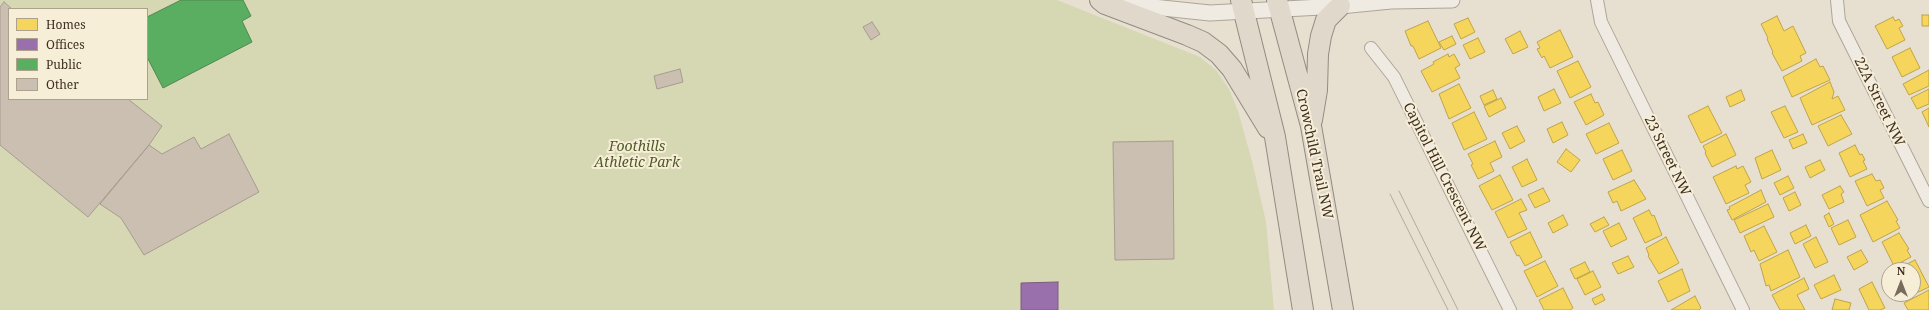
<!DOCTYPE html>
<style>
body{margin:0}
#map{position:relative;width:1929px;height:310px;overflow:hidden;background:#e7e0d1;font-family:"Noto Serif",serif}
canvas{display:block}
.legend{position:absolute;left:8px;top:8px;width:140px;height:92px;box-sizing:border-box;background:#f7eed8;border:1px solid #ada18e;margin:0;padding:5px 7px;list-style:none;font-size:12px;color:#3d2e20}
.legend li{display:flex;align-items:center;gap:8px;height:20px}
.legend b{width:20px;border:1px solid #ada18e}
.north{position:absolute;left:1881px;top:262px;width:40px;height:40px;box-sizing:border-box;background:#f7eed8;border:1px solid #ada18e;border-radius:50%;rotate:0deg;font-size:11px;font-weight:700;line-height:16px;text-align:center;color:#3d2e20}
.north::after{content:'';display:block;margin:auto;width:14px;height:18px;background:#786c5e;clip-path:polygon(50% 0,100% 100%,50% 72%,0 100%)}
</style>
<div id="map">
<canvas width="1929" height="310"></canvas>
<ul class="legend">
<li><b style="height:11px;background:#f6d55c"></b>Homes</li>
<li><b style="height:11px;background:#9970ab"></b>Offices</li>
<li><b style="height:11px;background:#5aae61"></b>Public</li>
<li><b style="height:11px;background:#cbbfb2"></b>Other</li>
</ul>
<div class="north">N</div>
</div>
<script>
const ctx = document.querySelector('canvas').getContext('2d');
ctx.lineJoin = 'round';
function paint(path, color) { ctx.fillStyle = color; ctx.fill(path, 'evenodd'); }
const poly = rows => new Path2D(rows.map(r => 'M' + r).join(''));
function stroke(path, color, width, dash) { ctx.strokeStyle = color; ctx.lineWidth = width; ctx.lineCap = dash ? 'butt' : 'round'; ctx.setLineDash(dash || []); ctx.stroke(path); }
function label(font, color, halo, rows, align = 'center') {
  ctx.font = font + ' "Noto Serif",serif'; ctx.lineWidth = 4; ctx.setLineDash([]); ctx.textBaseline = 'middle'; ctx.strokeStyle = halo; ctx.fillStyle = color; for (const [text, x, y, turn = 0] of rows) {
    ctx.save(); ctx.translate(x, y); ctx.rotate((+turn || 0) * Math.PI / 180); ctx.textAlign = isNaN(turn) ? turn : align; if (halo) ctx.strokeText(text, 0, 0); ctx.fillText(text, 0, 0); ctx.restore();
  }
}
const green = poly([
 [0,0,1057,0,1200,57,1216,70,1229,89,1238,111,1252,161,1266,222,1274,310,0,310],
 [9,9,147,9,147,99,9,99]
]);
const homes = poly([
 [1922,15,1929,15,1929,26,1922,26,1922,15],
 [1777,16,1784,31,1793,26,1806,53,1800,56,1802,61,1782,71,1772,53,1773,52,1767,39,1768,38,1761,24,1777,16],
 [1893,17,1895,21,1899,19,1903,26,1899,28,1905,40,1887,49,1875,26,1893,17],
 [1468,18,1475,32,1461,39,1454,24,1468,18],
 [1428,21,1441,48,1419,59,1413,46,1411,46,1405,31,1428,21],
 [1560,30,1573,57,1550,68,1544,56,1542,58,1537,49,1540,48,1537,42,1560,30],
 [1520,31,1528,47,1513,54,1505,39,1520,31],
 [1452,36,1456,44,1444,50,1439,42,1452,36],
 [1478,38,1485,52,1470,59,1463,45,1478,38],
 [1910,48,1920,68,1902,77,1892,57,1910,48],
 [1448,54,1449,57,1454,54,1460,65,1455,68,1460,78,1432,92,1421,71,1434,64,1433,62,1448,54],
 [1816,59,1820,67,1823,66,1830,80,1792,97,1783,77,1816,59],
 [1578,61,1591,87,1570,98,1557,71,1578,61],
 [1929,70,1929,86,1909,95,1903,84,1929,70],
 [1830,82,1834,92,1832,99,1838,96,1845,110,1812,125,1800,98,1830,82],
 [1459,84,1471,108,1449,119,1439,94,1459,84],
 [1554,89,1561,103,1544,111,1538,97,1554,89],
 [1929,89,1929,104,1917,109,1911,98,1929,89],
 [1493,90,1497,99,1484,105,1480,96,1493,90],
 [1741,90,1745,100,1730,107,1726,97,1741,90],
 [1591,94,1595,103,1598,102,1604,115,1586,125,1574,102,1591,94],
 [1501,98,1506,108,1489,117,1484,106,1501,98],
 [1708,106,1722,133,1701,143,1688,116,1708,106],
 [1785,106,1798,132,1784,138,1771,112,1785,106],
 [1929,108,1929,127,1922,112,1929,108],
 [1474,112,1487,139,1464,150,1452,123,1474,112],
 [1841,115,1852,134,1828,146,1818,126,1841,115],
 [1562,122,1568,135,1553,143,1547,129,1562,122],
 [1609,123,1619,143,1596,154,1586,134,1609,123],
 [1517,126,1525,141,1510,149,1502,133,1517,126],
 [1726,134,1736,155,1712,167,1705,153,1706,152,1703,146,1726,134],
 [1803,134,1807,143,1793,149,1789,140,1803,134],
 [1495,141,1502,157,1490,163,1494,171,1478,179,1471,165,1473,164,1468,154,1495,141],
 [1855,145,1860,155,1862,154,1865,160,1863,161,1867,169,1850,177,1839,153,1855,145],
 [1566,149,1580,160,1571,172,1557,162,1566,149],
 [1622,150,1632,171,1613,180,1603,159,1622,150],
 [1772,150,1781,170,1762,179,1755,158,1772,150],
 [1527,159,1537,180,1522,187,1512,167,1527,159],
 [1820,160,1825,170,1810,178,1805,167,1820,160],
 [1736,166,1737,169,1743,166,1751,182,1745,185,1749,193,1726,204,1713,177,1736,166],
 [1872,174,1876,181,1880,180,1884,188,1880,190,1884,198,1867,206,1855,181,1872,174],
 [1500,175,1513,200,1492,210,1479,186,1500,175],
 [1788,176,1794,188,1780,195,1774,183,1788,176],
 [1634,180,1646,199,1621,211,1617,201,1613,203,1608,192,1634,180],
 [1840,186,1844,192,1841,194,1844,202,1829,209,1822,195,1840,186],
 [1543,188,1550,201,1535,208,1528,195,1543,188],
 [1761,190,1766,202,1732,220,1727,210,1730,209,1729,207,1761,190],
 [1795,192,1801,205,1789,211,1783,198,1795,192],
 [1521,199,1527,210,1519,213,1527,229,1508,238,1495,212,1521,199],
 [1887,201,1898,220,1896,221,1900,228,1873,242,1860,215,1887,201],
 [1768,204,1774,217,1740,233,1734,220,1768,204],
 [1649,210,1652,216,1654,215,1662,235,1645,243,1633,218,1649,210],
 [1829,213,1834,224,1829,227,1824,216,1829,213],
 [1563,215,1568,225,1553,233,1548,223,1563,215],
 [1604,217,1609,225,1595,232,1590,224,1604,217],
 [1848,220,1856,237,1839,245,1831,228,1848,220],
 [1619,223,1627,239,1611,247,1603,231,1619,223],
 [1806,225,1811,236,1795,244,1790,233,1806,225],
 [1764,226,1777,252,1759,261,1754,250,1751,252,1744,236,1764,226],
 [1530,232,1542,257,1525,266,1519,255,1517,256,1510,242,1530,232],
 [1899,233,1909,249,1907,250,1911,257,1894,266,1882,242,1899,233],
 [1666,237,1679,263,1659,274,1648,256,1649,255,1646,248,1666,237],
 [1816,237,1828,262,1815,268,1803,244,1816,237],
 [1788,250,1800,277,1771,291,1769,285,1766,286,1760,264,1788,250],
 [1861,250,1868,262,1854,270,1847,257,1861,250],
 [1628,256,1634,267,1618,274,1612,263,1628,256],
 [1915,260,1929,287,1902,300,1899,294,1913,294,1913,270,1895,270,1915,260],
 [1545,261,1558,286,1537,297,1524,271,1545,261],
 [1585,262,1590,272,1575,279,1570,269,1585,262],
 [1682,269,1690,291,1668,302,1658,281,1682,269],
 [1593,271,1601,287,1585,295,1577,279,1593,271],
 [1834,275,1841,290,1821,299,1814,285,1834,275],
 [1804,278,1809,289,1797,295,1805,310,1780,310,1772,295,1804,278],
 [1872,282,1885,308,1880,310,1869,310,1859,289,1872,282],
 [1563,288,1573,308,1570,310,1544,310,1539,300,1563,288],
 [1929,290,1929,310,1908,310,1904,303,1929,290],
 [1602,294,1605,300,1595,305,1592,299,1602,294],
 [1695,296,1701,308,1699,310,1671,310,1695,296],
 [1835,299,1851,303,1849,310,1832,310,1835,299]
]);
const offices = poly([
 [1058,282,1058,310,1021,310,1021,283,1058,282]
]);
const public = poly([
 [181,0,243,0,251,16,242,21,252,42,163,88,147,57,147,17,181,0]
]);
const building = poly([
 [4,2,12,9,9,9,9,99,128,99,162,126,149,145,88,217,0,145,0,7,4,2],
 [872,22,880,34,871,40,863,27,872,22],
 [680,69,683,82,657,89,654,76,680,69],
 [229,134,259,192,144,255,121,218,100,204,149,145,162,154,194,137,201,149,229,134],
 [1173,141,1174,259,1115,260,1113,142,1173,141]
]);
const minor = poly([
 [1597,0,1601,22,1743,310],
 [1837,0,1839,21,1929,201],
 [1371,48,1394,77,1510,310]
]);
const tertiary = poly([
 [1122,0,1153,7,1210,13,1340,6,1391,1,1452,0]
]);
const trunk = poly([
 [1100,0,1105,4,1187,35,1203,42,1219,54,1232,69,1268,128],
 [1241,0,1275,137,1303,310],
 [1277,0,1311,126,1343,310],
 [1312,120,1317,90,1318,54,1321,36,1326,20,1340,6]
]);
const tram = poly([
 [1399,191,1458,310],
 [1390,194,1448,310]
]);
const streetNames = [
 ["22A Street NW",1879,102,64],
 ["Crowchild Trail NW",1314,154,78],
 ["23 Street NW",1667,156,64],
 ["Capitol Hill Crescent NW",1444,177,63]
];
const parkNames = [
 ["Foothills",637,147],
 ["Athletic Park",637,163]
];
paint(green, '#d6d7b3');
paint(homes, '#f6d55c');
stroke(homes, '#bea34a', 1);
paint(offices, '#9970ab');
stroke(offices, '#7d5c81', 1);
paint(public, '#5aae61');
stroke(public, '#51884e', 1);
paint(building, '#cbbfb2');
stroke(building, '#a89c90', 1);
stroke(minor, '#ada599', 14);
stroke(tertiary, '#ada599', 17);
stroke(trunk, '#928b80', 22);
stroke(minor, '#efebe3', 12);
stroke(tertiary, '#efebe3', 15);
stroke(trunk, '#e0d9cb', 20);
stroke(tram, '#afaaa2', 1);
label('14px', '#3d2e20', '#f7eed8', streetNames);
label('italic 14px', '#4d5a26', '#f7eed8', parkNames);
</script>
